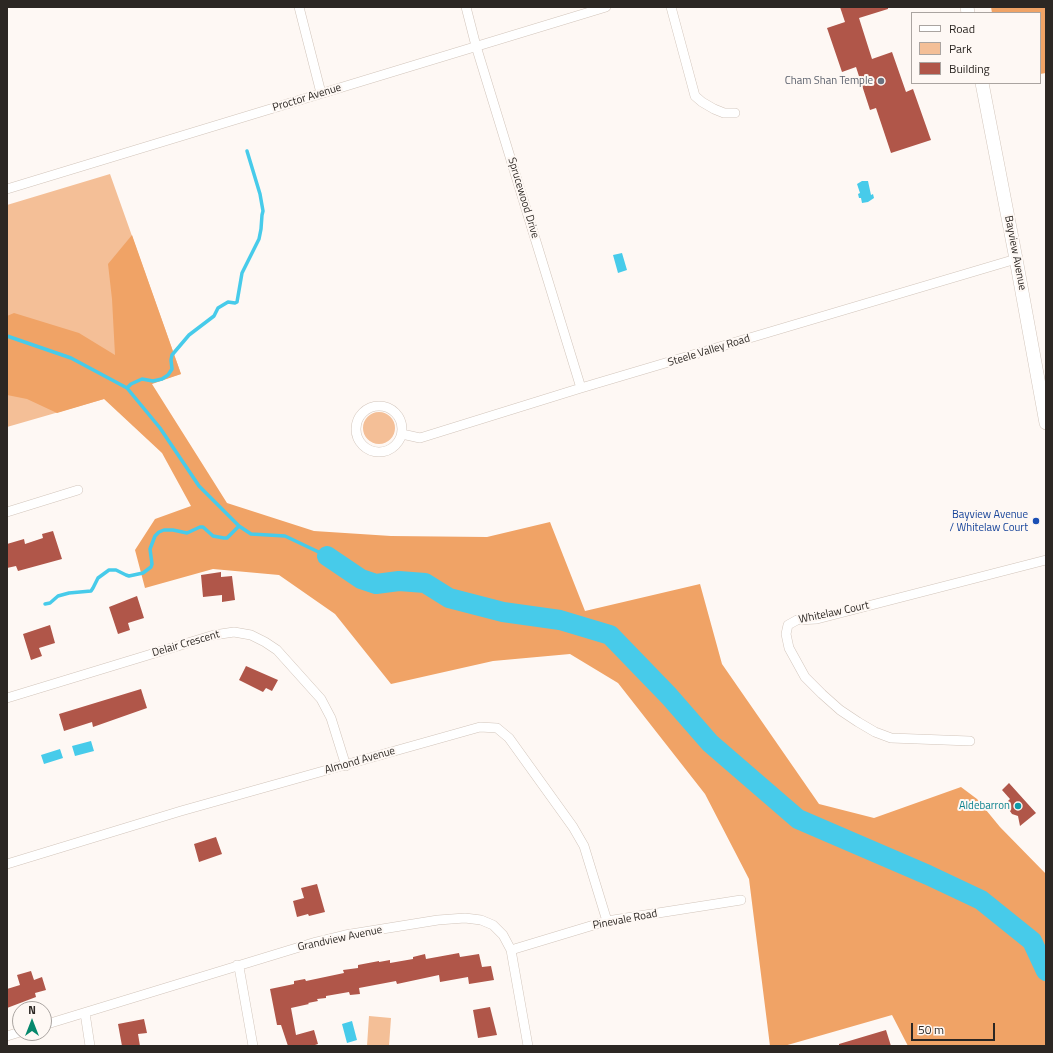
<!DOCTYPE html>
<style>
body{margin:0}
#map{position:relative;width:1053px;height:1053px;overflow:hidden;background:#fef8f4;font-family:"Titillium Web",sans-serif}
canvas{display:block}
.frame{position:absolute;inset:0;border:8px solid #2c2723;pointer-events:none}
.legend{position:absolute;left:911px;top:12px;width:130px;height:72px;box-sizing:border-box;background:#fef8f4;border:1px solid #aaa4a0;margin:0;padding:5px 7px;list-style:none;font-size:12px;color:#2c2723}
.legend li{display:flex;align-items:center;gap:8px;height:20px}
.legend b{width:20px;border:1px solid #aaa4a0}
.north{position:absolute;left:12px;top:1001px;width:40px;height:40px;box-sizing:border-box;background:#fef8f4;border:1px solid #aaa4a0;border-radius:50%;rotate:0deg;font-size:11px;font-weight:700;line-height:16px;text-align:center;color:#2c2723}
.north::after{content:'';display:block;margin:auto;width:14px;height:18px;background:#06886c;clip-path:polygon(50% 0,100% 100%,50% 72%,0 100%)}
.scale{position:absolute;left:911px;top:1023px;width:84px;height:18px;box-sizing:border-box;border:2px solid #2c2723;border-top:0;padding-left:5px;font-size:12px;line-height:14px;white-space:nowrap;color:#2c2723;-webkit-text-stroke:3px #fef8f4;paint-order:stroke}
</style>
<div id="map">
<canvas width="1053" height="1053"></canvas>
<div class="frame"></div>
<ul class="legend">
<li><b style="height:5px;background:#fff"></b>Road</li>
<li><b style="height:11px;background:#f4bf97"></b>Park</li>
<li><b style="height:11px;background:#b05649"></b>Building</li>
</ul>
<div class="north">N</div>
<div class="scale">50 m</div>
</div>
<script>
const ctx = document.querySelector('canvas').getContext('2d');
ctx.lineJoin = 'round';
function paint(path, color) { ctx.fillStyle = color; ctx.fill(path, 'evenodd'); }
const poly = rows => new Path2D(rows.map(r => 'M' + r).join(''));
function stroke(path, color, width, dash) { ctx.strokeStyle = color; ctx.lineWidth = width; ctx.lineCap = dash ? 'butt' : 'round'; ctx.setLineDash(dash || []); ctx.stroke(path); }
function label(font, color, halo, rows, align = 'center') {
  ctx.font = font + ' "Titillium Web",sans-serif'; ctx.lineWidth = 4; ctx.setLineDash([]); ctx.textBaseline = 'middle'; ctx.strokeStyle = halo; ctx.fillStyle = color; for (const [text, x, y, turn = 0] of rows) {
    ctx.save(); ctx.translate(x, y); ctx.rotate((+turn || 0) * Math.PI / 180); ctx.textAlign = isNaN(turn) ? turn : align; if (halo) ctx.strokeText(text, 0, 0); ctx.fillText(text, 0, 0); ctx.restore();
  }
}
const green = poly([
 [110,174,181,374,104,399,7,427,7,205],
 '363 428a16 16 0 1 1 32 0a16 16 0 1 1-32 0Z',
 [369,1016,391,1018,389,1046,367,1046]
]);
const forest = poly([
 [991,7,1046,7,1046,73,1040,74,1040,13,992,13],
 [132,235,181,374,152,384,227,503,314,531,391,536,487,537,550,522,585,611,700,584,722,664,819,804,874,818,961,787,977,799,1000,827,1046,874,1046,1046,908,1046,892,1015,784,1046,770,1046,749,879,705,794,618,683,570,654,493,661,391,684,335,614,279,575,213,569,145,588,135,550,155,519,191,506,162,453,104,399,57,413,27,399,7,395,7,316,14,313,79,333,115,355,112,299,108,264]
]);
const water = poly([
 [862,181,868,181,871,195,873,194,874,198,868,202,862,203,861,198,859,198,858,194,860,193,857,184],
 [622,253,627,270,618,273,613,255],
 [91,741,94,751,75,756,72,746],
 [60,749,63,758,44,764,41,755],
 [352,1021,357,1040,347,1043,342,1024]
]);
const stream = poly([
 [7,336,71,358,127,388,160,428,199,486,239,526],
 [127,388,131,384,142,379,153,381,162,379,168,375,172,369,171,360,172,355,189,335,214,316,218,308,228,302,235,303,237,302,242,273,259,239,261,229,262,215,263,211,260,194,247,151],
 [45,604,50,603,58,596,69,593,91,591,93,588,98,578,109,570,116,570,126,575,129,576,143,573,151,567,152,564,150,549,155,536,159,532,164,530,173,530,187,533,200,527,203,527,213,536,224,538,227,538,239,526,251,534,285,536,327,556]
]);
const river = poly([
 [327,556,361,579,376,584,399,581,425,583,449,598,503,612,560,620,610,635,669,696,710,743,798,819,928,875,981,900,1032,941,1046,971]
]);
const building = poly([
 [840,7,888,7,888,9,859,18,872,59,892,52,906,92,913,89,931,140,891,153,876,108,870,110,856,67,842,72,827,28,845,22],
 [53,531,62,559,18,571,16,566,7,568,7,544,24,539,25,544,43,538,42,534],
 [221,572,221,577,232,576,235,600,222,602,222,595,203,597,201,575],
 [137,596,144,618,128,623,130,630,118,634,109,607],
 [50,625,55,643,39,648,42,656,31,660,23,634],
 [246,666,278,680,272,691,266,688,263,692,239,680],
 [141,689,147,708,93,727,92,722,64,731,59,714],
 [1009,783,1036,813,1020,826,1018,816,1012,814,1005,804,1010,799,1002,790],
 [216,837,222,854,199,862,194,844],
 [317,884,325,912,309,916,308,914,297,917,293,901,304,898,301,888],
 [459,953,460,957,479,954,482,967,491,966,494,980,469,984,468,977,440,982,439,975,397,984,396,981,359,988,360,994,350,995,349,992,326,996,326,998,317,999,318,1001,308,1003,309,1004,291,1008,296,1035,314,1030,318,1044,312,1046,288,1046,281,1025,277,1025,270,989,294,984,294,981,305,979,306,981,344,973,343,970,358,968,358,965,379,961,379,962,390,960,390,963,413,959,413,957,425,954,426,959],
 [31,971,34,980,42,977,46,990,35,993,36,997,7,1008,7,989,20,985,17,975],
 [490,1007,497,1035,478,1038,473,1010],
 [144,1019,147,1033,138,1034,140,1046,122,1046,118,1024],
 [886,1030,891,1046,839,1046,839,1044]
]);
const minor = poly([
 [299,7,321,93],
 [466,7,476,46,581,388],
 [671,7,695,96,702,102,714,109,724,113,735,113],
 [7,189,606,7],
 '356 429a23 23 0 1 1 46 0a23 23 0 1 1-46 0Z',
 [402,434,420,438,581,388,1016,259],
 [7,512,78,490],
 [7,698,214,635,234,632,251,635,265,642,277,650,321,699,331,718,346,766],
 [970,741,891,738,875,732,858,722,840,710,822,694,805,677,789,648,786,634,788,625,797,620,817,619,1046,560],
 [7,864,181,811,480,727,497,728,509,738,573,827,584,846,607,921],
 [511,950,607,921,741,900],
 [237,965,239,967,253,1046],
 [85,1013,90,1046],
 [44,1025,316,942,345,935,438,920,465,918,481,920,493,925,503,935,511,950,528,1046],
 [7,1036,20,1032]
]);
const secondary = poly([
 [967,7,968,13],
 [982,83,1016,259,1046,423]
]);
const markers = [
 [881,81,4,"#6b7280"],
 [1036,521,4,"#1a4fb4"],
 [1018,806,4,"#0f9aa8"]
];
const worshipNames = [
 ["Cham Shan Temple",873,81]
];
const streetNames = [
 ["Proctor Avenue",307,98,-17],
 ["Sprucewood Drive",523,198,73],
 ["Bayview Avenue",1015,253,79],
 ["Steele Valley Road",709,351,-17],
 ["Whitelaw Court",834,613,-12],
 ["Delair Crescent",186,644,-16],
 ["Almond Avenue",360,761,-16],
 ["Pinevale Road",625,920,-11],
 ["Grandview Avenue",340,939,-12]
];
const transitNames = [
 ["Bayview Avenue",1028,515],
 ["/ Whitelaw Court",1028,528]
];
const cultureNames = [
 ["Aldebarron",1010,806]
];
paint(green, '#f4bf97');
paint(forest, '#f0a366');
paint(water, '#47cbea');
stroke(stream, '#47cbea', 3.5);
stroke(river, '#47cbea', 20);
paint(building, '#b05649');
stroke(minor, '#d2c5bb', 10);
stroke(secondary, '#d2c5bb', 14);
stroke(minor, '#fff', 9);
stroke(secondary, '#fff', 13);
for (const [x, y, r, color] of markers) { const dot = new Path2D(); dot.arc(x, y, r, 0, 2 * Math.PI); ctx.fillStyle = color; ctx.fill(dot); stroke(dot, '#fef8f4', 1.5); }
label('11px', '#5b616d', '#fef8f4', worshipNames, 'right');
label('11px', '#2c2723', '#fef8f4', streetNames);
label('11px', '#164399', '#fef8f4', transitNames, 'right');
label('11px', '#0d838f', '#fef8f4', cultureNames, 'right');
</script>
